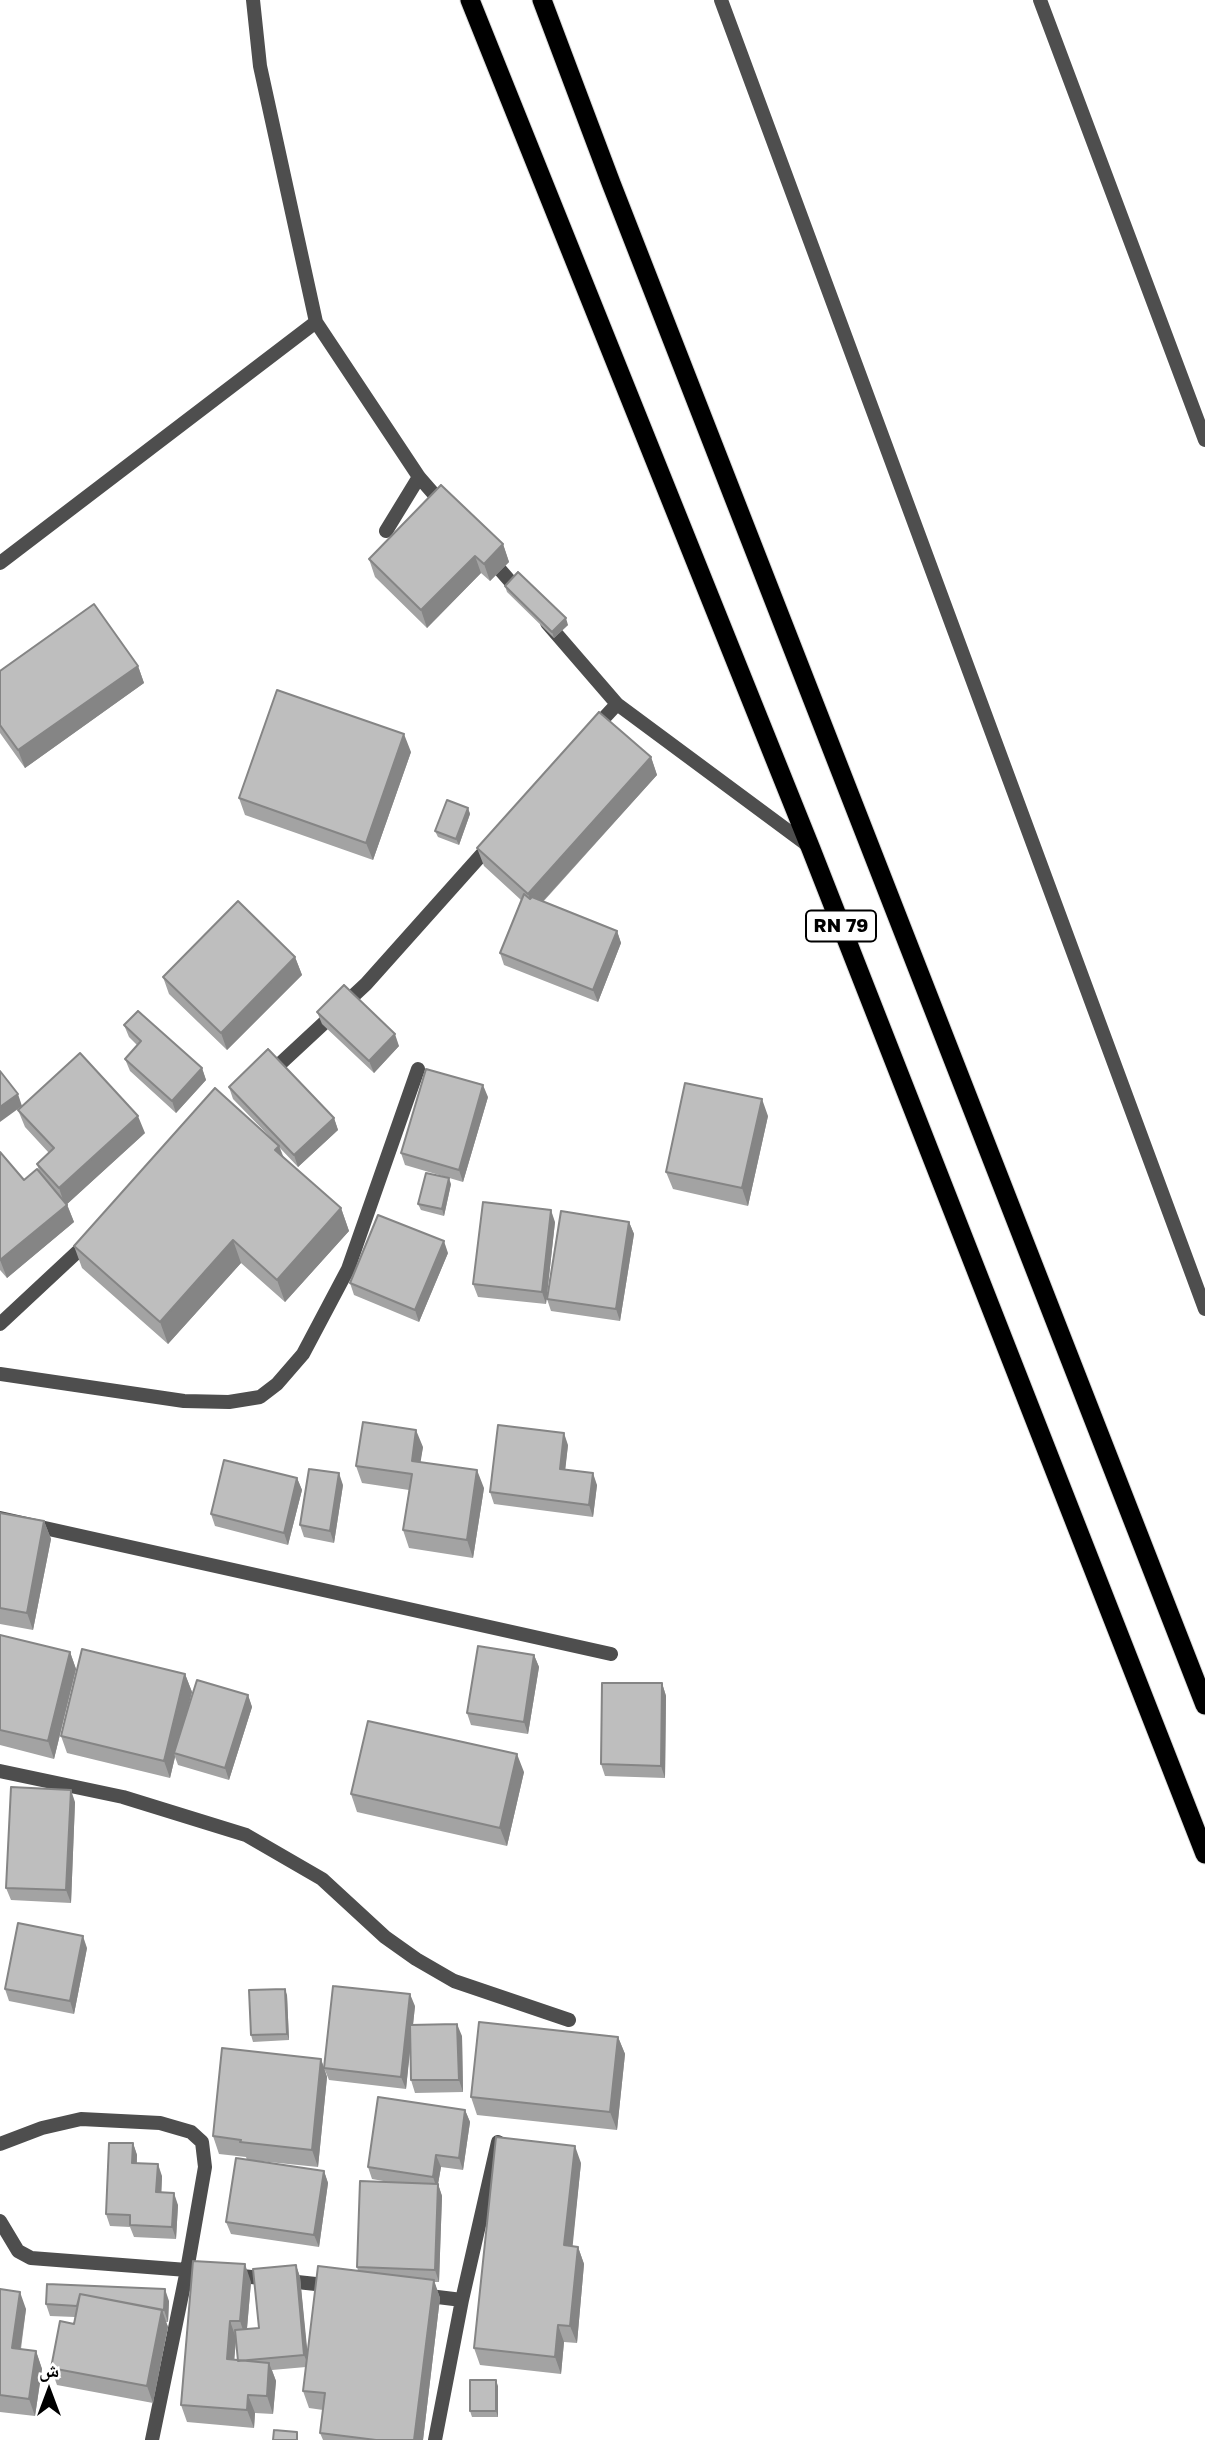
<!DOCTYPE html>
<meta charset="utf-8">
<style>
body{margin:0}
#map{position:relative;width:1205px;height:2440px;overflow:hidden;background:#fff;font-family:"Golos Text","Noto Naskh Arabic",sans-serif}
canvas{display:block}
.north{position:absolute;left:14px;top:2356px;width:70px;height:70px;-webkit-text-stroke:5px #fff;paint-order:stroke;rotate:0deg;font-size:19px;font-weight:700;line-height:28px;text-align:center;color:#000}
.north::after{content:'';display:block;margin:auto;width:24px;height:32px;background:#000;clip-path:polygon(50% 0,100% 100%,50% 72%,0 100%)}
</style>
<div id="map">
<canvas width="1205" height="2440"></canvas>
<div class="north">ش</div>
</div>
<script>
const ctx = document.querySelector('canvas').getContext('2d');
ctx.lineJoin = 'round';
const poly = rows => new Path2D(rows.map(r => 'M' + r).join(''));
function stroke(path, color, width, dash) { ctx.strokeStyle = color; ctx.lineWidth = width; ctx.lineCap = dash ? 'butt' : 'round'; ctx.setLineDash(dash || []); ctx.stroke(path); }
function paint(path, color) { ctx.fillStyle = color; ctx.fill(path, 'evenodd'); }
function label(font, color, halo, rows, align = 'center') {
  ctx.font = font + ' "Golos Text",sans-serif'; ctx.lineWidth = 5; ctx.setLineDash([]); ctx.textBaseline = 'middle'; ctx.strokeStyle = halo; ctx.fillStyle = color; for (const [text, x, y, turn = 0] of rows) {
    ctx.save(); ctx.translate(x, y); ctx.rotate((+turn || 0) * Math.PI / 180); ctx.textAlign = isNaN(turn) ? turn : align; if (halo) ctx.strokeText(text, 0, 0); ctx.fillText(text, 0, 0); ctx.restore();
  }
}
const service = poly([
 [721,0,1205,1309],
 [1040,0,1205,440]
]);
const minor = poly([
 [253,0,260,66,316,322,419,477,446,508],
 [386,531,419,477],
 [489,557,522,595],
 [0,563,316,322],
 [547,623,617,704,810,847],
 [592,731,617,704],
 [268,1075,366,984,492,843],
 [0,1324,89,1241],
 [0,1374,184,1401,229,1402,260,1397,277,1384,303,1354,348,1269,418,1069],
 [0,1518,611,1654],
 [0,1771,123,1797,246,1835,322,1879,385,1937,416,1959,454,1981,569,2020],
 [0,2144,42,2128,81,2119,160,2123,191,2132,202,2142,205,2167,187,2270,209,2272],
 [0,2221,18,2251,31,2258,187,2270,152,2440],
 [233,2275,334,2286],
 [421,2295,462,2300],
 [435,2440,462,2300,498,2142]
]);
const trunk = poly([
 [470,0,811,849,1205,1854],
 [542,0,611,183,1205,1705]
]);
const wall = poly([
 [503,544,509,562,490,581,481,573,427,628,375,577,369,559],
 [505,586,568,625,554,638,507,592],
 [138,666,144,683,25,768,0,733,0,671],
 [411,752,373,860,245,815,239,798],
 [651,757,657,775,543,902,617,931,621,943,598,1002,504,965,500,953,521,900,484,866,477,848],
 [468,808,470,814,459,845,438,837,435,831],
 [295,957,302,975,227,1050,169,994,163,977],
 [317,1012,399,1046,374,1073,322,1024],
 [124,1025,202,1068,206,1080,176,1113,130,1071,125,1059,137,1045,129,1037],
 [229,1087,334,1118,338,1130,298,1167,280,1148,284,1158,341,1208,349,1231,285,1302,241,1263,168,1344,82,1268,74,1246,270,1137,233,1099],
 [488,1097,463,1182,405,1165,401,1153],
 [18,1110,145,1133,67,1204,74,1222,7,1278,0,1270,0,1152,24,1180,39,1171,37,1164,49,1153,25,1127],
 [768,1116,748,1206,673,1189,666,1172],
 [451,1184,444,1216,421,1210,418,1204],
 [555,1222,546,1304,478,1297,473,1284],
 [629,1222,634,1234,620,1321,551,1311,547,1299],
 [448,1253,419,1322,354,1295,350,1283],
 [568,1445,565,1469,597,1485,593,1517,494,1504,490,1492],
 [423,1447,420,1462,484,1488,473,1558,409,1548,403,1530,409,1490,362,1483,356,1466],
 [297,1478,302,1490,288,1545,215,1526,211,1514],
 [343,1485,334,1543,304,1537,300,1525],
 [0,1513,44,1521,51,1539,33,1630,0,1624],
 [0,1635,70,1652,76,1669,54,1759,0,1745],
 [534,1655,539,1667,528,1734,471,1725,467,1713],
 [185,1674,192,1692,186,1716,248,1695,252,1707,229,1780,178,1765,175,1757,170,1778,67,1753,61,1736],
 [662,1683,666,1696,665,1778,605,1776,601,1764],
 [524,1772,507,1846,357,1812,351,1794],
 [75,1802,71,1903,11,1900,6,1888],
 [87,1948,74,2014,9,2001,5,1989],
 [287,1995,289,2040,253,2042,251,2035],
 [415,2006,413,2025,462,2036,463,2092,415,2093,411,2080,410,2047,406,2089,329,2080,324,2068],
 [618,2037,625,2054,617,2130,477,2115,471,2097],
 [321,2059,327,2077,318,2167,249,2160,324,2171,328,2183,319,2247,231,2234,226,2222,247,2160,246,2157,219,2154,213,2136],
 [465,2110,470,2122,463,2170,441,2167,438,2184,442,2196,439,2282,434,2282,440,2298,423,2440,323,2440,320,2433,323,2410,309,2408,303,2391,306,2367,272,2370,276,2381,273,2414,255,2413,254,2428,187,2422,181,2405,251,2282,247,2329,259,2328,296,2265,300,2277,307,2353,358,2271,357,2267,389,2182,372,2179,368,2167],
 [236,2340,238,2360,234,2360],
 [133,2143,137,2155,137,2164,162,2176,161,2192,178,2205,176,2239,134,2237,130,2227,110,2226,106,2214],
 [581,2163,572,2246,578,2247,584,2264,577,2343,564,2342,561,2374,480,2365,474,2348],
 [0,2289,26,2309,21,2349,36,2351,42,2369,35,2416,0,2412],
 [169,2301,168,2322,166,2322,168,2327,153,2403,57,2385,51,2368,74,2324,75,2317,50,2316,46,2304],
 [498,2386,498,2417,472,2417,470,2411]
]);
const shadedWall = poly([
 [503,544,509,562,490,581,484,564],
 [475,556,481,573,427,628,421,610],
 [566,618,568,625,554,638,552,632],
 [138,666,144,683,25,768,18,750],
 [404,734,411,752,373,860,366,843],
 [651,757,657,775,534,911,528,894],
 [468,808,470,814,459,845,456,839],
 [617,931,621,943,598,1002,593,990],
 [295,957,302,975,227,1050,221,1033],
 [395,1034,399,1046,374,1073,369,1061],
 [202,1068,206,1080,176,1113,172,1101],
 [483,1085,488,1097,463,1182,459,1170],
 [18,1094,22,1106,0,1122,0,1107],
 [762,1099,768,1116,748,1206,742,1188],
 [138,1116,145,1133,65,1206,59,1188],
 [334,1118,338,1130,298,1167,294,1155],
 [279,1146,287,1168,275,1150],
 [449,1178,451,1184,444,1216,442,1209],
 [67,1205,74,1222,7,1278,0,1260],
 [341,1208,349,1231,285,1302,277,1280],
 [551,1210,555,1222,546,1304,542,1292],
 [629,1222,634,1234,620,1321,616,1309],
 [233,1240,241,1263,168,1344,160,1322],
 [444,1241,448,1253,419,1322,415,1310],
 [416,1430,423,1447,418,1478,412,1461],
 [564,1433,568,1445,564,1481,560,1469],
 [477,1470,484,1488,473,1558,467,1540],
 [339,1473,343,1485,334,1543,330,1531],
 [593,1473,597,1485,593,1517,589,1505],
 [297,1478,302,1490,288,1545,284,1533],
 [44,1521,51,1539,33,1630,27,1613],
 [70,1652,76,1669,54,1759,48,1741],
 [534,1655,539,1667,528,1734,524,1722],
 [185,1674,192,1692,176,1754,174,1753,175,1757,170,1778,164,1761],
 [662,1683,666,1696,665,1778,661,1766],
 [248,1695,252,1707,229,1780,225,1768],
 [517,1754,524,1772,507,1846,500,1828],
 [71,1790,75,1802,71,1903,66,1890],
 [83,1936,87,1948,74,2014,70,2001],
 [285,1989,287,1995,289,2040,287,2034],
 [410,1994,415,2006,406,2089,401,2077],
 [457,2024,462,2036,463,2092,459,2080],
 [618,2037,625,2054,617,2130,610,2112],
 [321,2059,327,2077,318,2167,312,2150],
 [465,2110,470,2122,463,2170,459,2158],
 [133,2143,137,2155,136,2175,132,2163],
 [575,2146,581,2163,571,2262,564,2245],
 [436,2155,441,2167,438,2184,442,2196,439,2282,435,2270,437,2189,433,2177],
 [158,2164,162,2176,161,2204,156,2192],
 [324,2171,328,2183,319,2247,314,2235],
 [174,2193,178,2205,176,2239,172,2227],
 [578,2247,584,2264,577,2343,570,2326],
 [245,2264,251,2282,246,2339,240,2321],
 [296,2265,300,2277,309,2367,304,2355],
 [434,2280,440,2298,423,2440,414,2440],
 [165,2289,169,2301,168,2322,164,2310],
 [20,2292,26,2309,18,2365,12,2348],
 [162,2310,168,2327,153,2403,147,2386],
 [230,2321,236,2338,233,2377,227,2359],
 [558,2325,564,2342,561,2374,555,2357],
 [36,2351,42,2369,35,2416,29,2399],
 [269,2363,276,2381,273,2414,267,2396],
 [496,2380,498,2386,498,2417,496,2411],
 [248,2395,255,2413,254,2428,247,2410]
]);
const building = poly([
 [441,485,503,544,484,564,475,556,421,610,369,559,441,485],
 [518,572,566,618,552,632,505,586,518,572],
 [94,604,138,666,18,750,0,725,0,671,94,604],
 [277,690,404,734,366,843,239,798,277,690],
 [599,712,651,757,528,894,477,848,599,712],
 [447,800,468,808,456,839,435,831,447,800],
 [524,894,530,899,532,897,617,931,593,990,500,953,524,894],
 [238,901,295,957,221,1033,163,977,238,901],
 [344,985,395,1034,369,1061,317,1012,344,985],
 [138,1011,202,1068,172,1101,125,1059,141,1041,124,1025,138,1011],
 [268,1049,334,1118,294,1155,229,1087,268,1049],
 [80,1053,138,1116,59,1188,37,1164,54,1148,18,1110,80,1053],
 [426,1069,483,1085,459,1170,401,1153,426,1069],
 [0,1071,18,1094,0,1107,0,1071],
 [685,1083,762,1099,742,1188,666,1172,685,1083],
 [215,1088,279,1146,275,1150,341,1208,277,1280,233,1240,160,1322,74,1246,215,1088],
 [0,1152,24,1180,37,1169,67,1205,0,1260,0,1152],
 [426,1173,449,1178,442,1209,418,1204,426,1173],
 [483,1202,551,1210,542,1292,473,1284,483,1202],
 [561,1211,629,1222,616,1309,547,1299,561,1211],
 [378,1215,444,1241,415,1310,350,1283,378,1215],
 [363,1422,416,1430,412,1461,477,1470,467,1540,403,1530,412,1474,356,1466,363,1422],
 [498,1425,564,1433,560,1469,593,1473,589,1505,490,1492,498,1425],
 [224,1460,297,1478,284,1533,211,1514,224,1460],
 [309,1469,339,1473,330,1531,300,1525,309,1469],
 [0,1513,44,1521,27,1613,0,1608,0,1513],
 [0,1635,70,1652,48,1741,0,1730,0,1635],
 [478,1646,534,1655,524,1722,467,1713,478,1646],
 [82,1649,185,1674,164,1761,61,1736,82,1649],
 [197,1680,248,1695,225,1768,174,1753,197,1680],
 [602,1683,662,1683,661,1766,601,1764,602,1683],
 [368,1721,517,1754,500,1828,351,1794,368,1721],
 [11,1787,71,1790,66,1890,6,1888,11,1787],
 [18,1923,83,1936,70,2001,5,1989,18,1923],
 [333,1986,410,1994,401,2077,324,2068,333,1986],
 [285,1989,287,2034,251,2035,249,1990,285,1989],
 [479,2022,618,2037,610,2112,471,2097,479,2022],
 [457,2024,459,2080,411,2080,410,2025,457,2024],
 [222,2048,321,2059,312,2150,240,2142,241,2140,213,2136,222,2048],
 [378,2097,465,2110,459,2158,436,2155,433,2177,368,2167,378,2097],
 [496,2137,575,2146,564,2245,578,2247,570,2326,558,2325,555,2357,474,2348,496,2137],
 [109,2143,133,2143,132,2163,158,2164,156,2192,174,2193,172,2227,130,2225,130,2215,106,2214,109,2143],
 [236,2158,324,2171,314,2235,226,2222,236,2158],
 [360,2181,438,2184,435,2270,357,2267,360,2181],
 [193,2261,245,2264,240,2321,230,2321,227,2359,269,2363,267,2396,248,2395,247,2410,181,2405,193,2261],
 [296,2265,304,2355,238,2361,235,2330,259,2328,253,2269,296,2265],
 [318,2266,434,2280,414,2440,376,2440,320,2433,325,2393,303,2391,318,2266],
 [47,2284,165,2289,164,2310,80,2294,77,2306,46,2304,47,2284],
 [0,2289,20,2292,12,2348,36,2351,29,2399,0,2395,0,2289],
 [80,2294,162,2310,147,2386,51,2368,60,2321,74,2324,80,2294],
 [470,2380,496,2380,496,2411,470,2411,470,2380],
 [274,2430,297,2432,297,2440,273,2440,274,2430]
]);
const shields = [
 [841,926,70]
];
const shieldNames = [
 ["RN 79",841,926]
];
stroke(trunk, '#dbdbdb', 21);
stroke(service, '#4e4e4e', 14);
stroke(minor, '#4e4e4e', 14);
stroke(trunk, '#000', 19);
paint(wall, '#a3a3a3');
paint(shadedWall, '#858585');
paint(building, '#bebebe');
stroke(building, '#858585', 2);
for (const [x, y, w] of shields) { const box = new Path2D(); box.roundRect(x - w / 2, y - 15.5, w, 31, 5); ctx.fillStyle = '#fff'; ctx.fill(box); stroke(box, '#000', 2); }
label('bold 19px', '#000', null, shieldNames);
</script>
